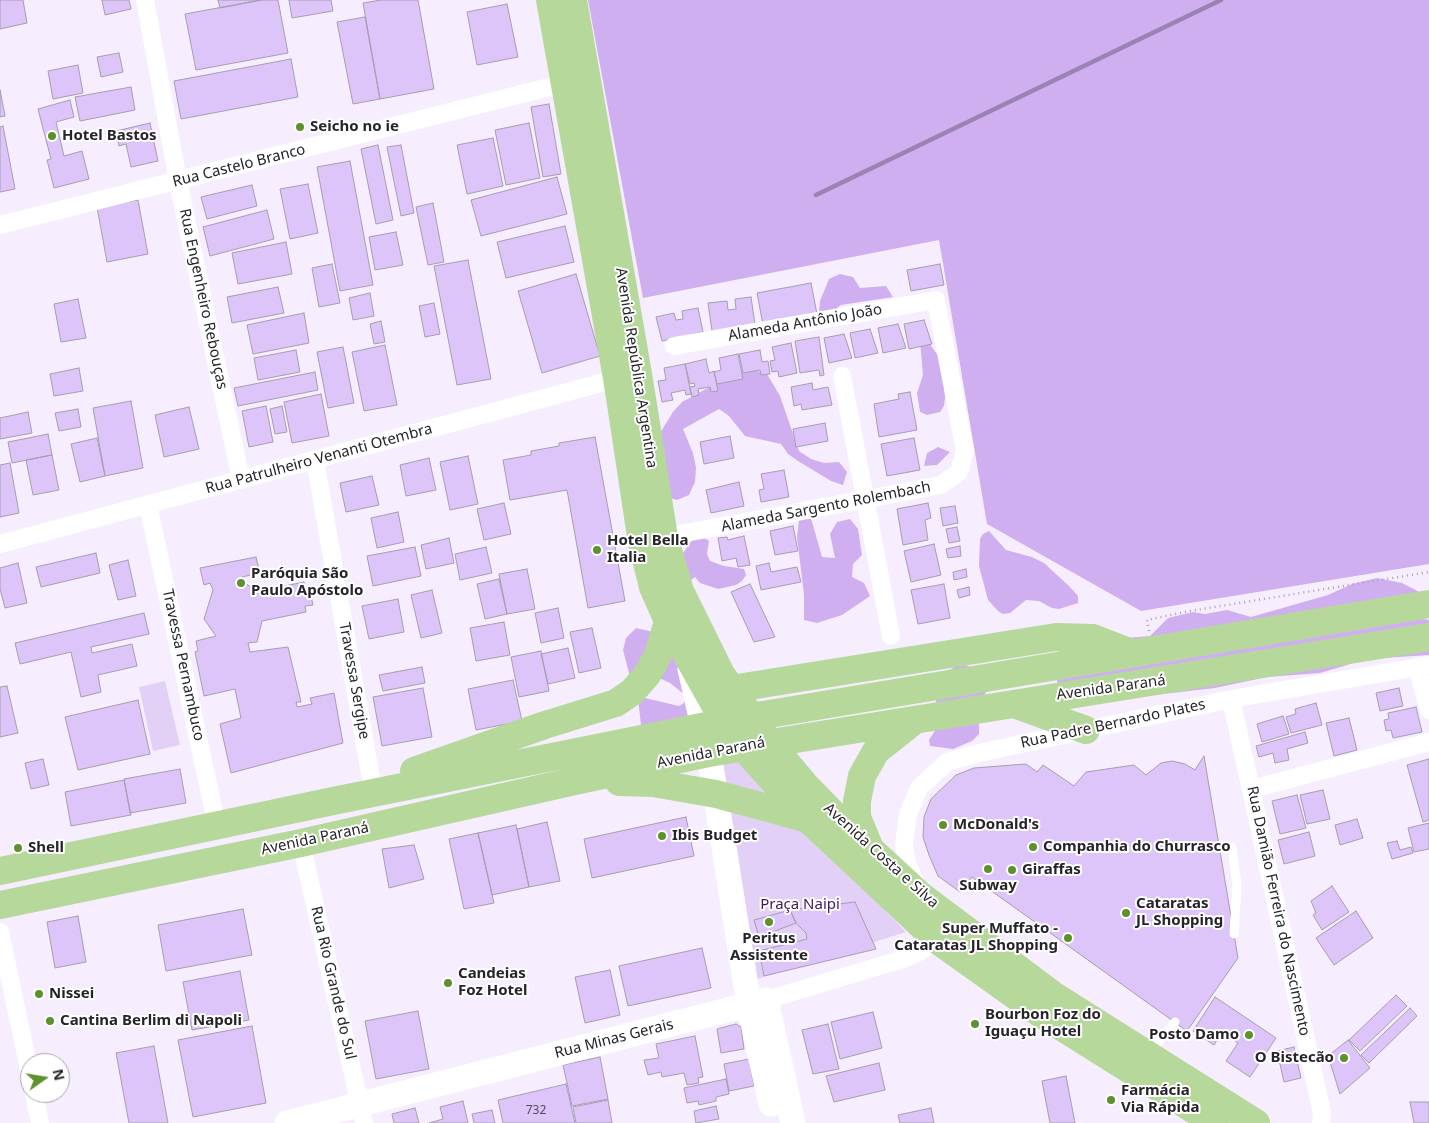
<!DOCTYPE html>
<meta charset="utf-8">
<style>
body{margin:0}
#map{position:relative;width:1429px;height:1123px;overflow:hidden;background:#f6eeff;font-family:"Noto Sans",sans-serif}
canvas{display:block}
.north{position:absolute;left:20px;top:1053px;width:50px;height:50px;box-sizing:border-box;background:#fff;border:1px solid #a9a7aa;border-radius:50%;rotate:77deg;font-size:14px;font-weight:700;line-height:20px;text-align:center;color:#27232b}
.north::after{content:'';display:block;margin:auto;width:18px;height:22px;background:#5c912b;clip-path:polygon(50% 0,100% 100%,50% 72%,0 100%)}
</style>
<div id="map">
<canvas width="1429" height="1123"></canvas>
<div class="north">N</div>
</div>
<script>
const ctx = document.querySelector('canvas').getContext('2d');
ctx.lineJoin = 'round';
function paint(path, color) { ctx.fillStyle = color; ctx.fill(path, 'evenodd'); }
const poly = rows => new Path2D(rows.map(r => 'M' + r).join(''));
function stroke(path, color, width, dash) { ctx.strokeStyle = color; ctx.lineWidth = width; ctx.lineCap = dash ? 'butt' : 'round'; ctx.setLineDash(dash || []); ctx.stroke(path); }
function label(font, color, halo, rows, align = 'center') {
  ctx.font = font + ' "Noto Sans",sans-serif'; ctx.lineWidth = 4; ctx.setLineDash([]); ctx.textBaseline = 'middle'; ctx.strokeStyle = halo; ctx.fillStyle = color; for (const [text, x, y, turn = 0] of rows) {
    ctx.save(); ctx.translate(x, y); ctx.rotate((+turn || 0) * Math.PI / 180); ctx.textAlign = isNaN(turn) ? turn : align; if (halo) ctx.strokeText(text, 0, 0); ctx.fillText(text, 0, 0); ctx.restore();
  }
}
const green = poly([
 [165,681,180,745,153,751,139,687],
 [740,759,906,932,754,980,717,764]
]);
const forest = poly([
 [588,0,1429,0,1429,564,1141,611,987,524,939,240,643,298],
 [840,274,853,277,860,288,886,286,893,297,841,305,832,312,819,312,820,301,829,279],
 [927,340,943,363,945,398,944,406,940,412,927,415,920,412,917,393,923,375,920,341],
 [755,370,767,374,780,396,799,451,811,459,824,463,839,462,847,472,843,485,831,481,798,461,788,454,781,444,745,436,729,416,719,409,683,429,693,453,696,468,695,482,689,495,677,500,663,496,660,433,673,412,682,402,704,390,741,373],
 [938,447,950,452,937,465,924,466,927,453],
 [811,518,822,557,835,558,830,534,837,522,850,519,858,529,862,555,853,564,852,577,864,583,870,596,842,615,817,623,804,620,804,595,797,537,799,520],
 [989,531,1006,550,1032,557,1044,563,1069,586,1078,596,1078,603,1059,609,1052,608,1039,601,1026,600,1010,613,1003,614,998,611,988,600,979,566,980,539,983,534],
 [695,536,703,537,709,541,707,554,710,561,724,566,744,569,746,575,742,581,736,585,718,589,700,583,695,577,688,582,683,553],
 [1377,578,1402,583,1425,595,1413,617,1429,620,1429,655,1367,659,1320,673,1267,677,1215,688,1112,700,1061,696,1055,673,1126,638,1150,636,1168,618,1193,612,1205,614,1227,610,1251,617,1328,595,1352,584],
 [636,628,649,631,671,643,684,660,693,711,688,723,671,731,646,736,642,734,638,699,645,698,679,706,684,703,685,695,670,683,657,677,631,681,623,650,626,638],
 [959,663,979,670,989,686,979,706,979,734,972,741,953,749,930,746,929,740,936,729,936,697,941,677]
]);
const stream = poly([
 [816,195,1221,0]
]);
const building = poly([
 [0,0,23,0,27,23,0,29,0,0],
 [102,0,129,0,131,9,105,15,102,0],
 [218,0,261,0,220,8,218,0],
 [261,0,278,0,288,53,196,70,185,14,261,0],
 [289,0,331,0,333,11,292,18,289,0],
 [381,0,418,0,434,89,380,99,363,3,381,0],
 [507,4,518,57,477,65,467,12,507,4],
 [365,17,380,99,353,104,337,22,365,17],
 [119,53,123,72,101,77,97,57,119,53],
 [291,59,298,97,181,119,174,81,291,59],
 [78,65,83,93,53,99,48,71,78,65],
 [131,87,135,110,80,121,75,97,131,87],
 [0,90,5,116,0,117,0,90],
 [70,100,74,117,56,122,64,156,82,151,89,179,54,188,47,160,51,159,38,109,70,100],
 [549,104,561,174,543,177,531,107,549,104],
 [150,123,158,161,131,167,126,144,119,146,116,131,150,123],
 [529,123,540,178,506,185,495,130,529,123],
 [3,126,15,189,0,192,0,127,3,126],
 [493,138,503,186,467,194,457,145,493,138],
 [378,145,393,220,376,224,361,149,378,145],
 [401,145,414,213,401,216,387,147,401,145],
 [350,161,373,285,340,291,317,167,350,161],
 [557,177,567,214,481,236,471,200,557,177],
 [308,184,318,233,290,239,280,189,308,184],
 [252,185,257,206,207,219,201,197,252,185],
 [138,200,148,254,107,262,97,207,138,200],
 [433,203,444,262,428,265,416,207,433,203],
 [267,210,274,239,210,256,203,227,267,210],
 [565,226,574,262,506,278,497,242,565,226],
 [396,232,403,265,375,270,369,237,396,232],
 [286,242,292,274,238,284,232,253,286,242],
 [468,260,491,379,457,385,434,266,468,260],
 [332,264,340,303,319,307,312,268,332,264],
 [940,264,944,285,911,291,907,270,940,264],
 [576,274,600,356,542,373,518,291,576,274],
 [811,283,817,314,763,325,757,293,811,283],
 [278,287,284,313,232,323,227,297,278,287],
 [370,293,374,316,353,320,349,298,370,293],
 [751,297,755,325,712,331,708,303,727,301,728,310,736,309,735,299,751,297],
 [78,299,86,338,61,342,54,304,78,299],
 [434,303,440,334,425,337,419,306,434,303],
 [698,308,703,332,662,341,656,317,674,313,676,320,683,319,682,311,698,308],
 [304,313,309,343,253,354,247,325,304,313],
 [924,320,932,344,909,349,904,324,924,320],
 [381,321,385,342,374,344,370,324,381,321],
 [898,324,906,348,883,353,878,328,898,324],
 [870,329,878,353,855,358,850,333,870,329],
 [844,334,852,358,829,363,824,338,844,334],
 [819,337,824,375,820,376,819,370,800,373,795,341,819,337],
 [791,343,797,373,779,377,778,371,772,372,770,361,775,360,772,347,791,343],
 [385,345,397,405,364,411,352,352,385,345],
 [343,347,354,403,328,408,317,352,343,347],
 [296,350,300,372,258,380,254,358,296,350],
 [760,350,762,362,768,361,770,374,761,375,760,370,743,373,739,354,760,350],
 [738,354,743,379,717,384,714,372,721,370,719,358,738,354],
 [706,359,709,373,714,371,718,391,711,392,710,387,698,389,699,395,692,397,690,387,695,386,694,383,690,384,685,364,706,359],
 [685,364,691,394,686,395,685,390,671,393,673,400,662,402,658,381,666,380,664,368,685,364],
 [79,368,83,391,54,396,50,374,79,368],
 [315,372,318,390,238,406,234,388,315,372],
 [812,383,813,390,828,387,832,405,802,410,801,404,794,406,791,387,812,383],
 [910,392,917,430,879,437,874,404,899,399,898,394,910,392],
 [321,394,329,436,292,443,284,402,321,394],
 [131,401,143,468,105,476,93,408,131,401],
 [266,406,273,442,249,447,242,411,266,406],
 [282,406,287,432,275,434,270,409,282,406],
 [189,407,199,449,164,457,155,415,189,407],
 [78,409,81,427,59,431,55,413,78,409],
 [28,412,32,433,0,439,0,418,28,412],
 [825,423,828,441,796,447,793,429,825,423],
 [48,434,52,455,12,463,8,442,48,434],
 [730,436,734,458,704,464,700,442,730,436],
 [595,437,625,601,588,608,567,490,510,500,503,460,531,455,531,451,559,446,559,443,595,437],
 [97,438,105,476,80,482,71,444,97,438],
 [914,438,920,470,887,476,881,444,914,438],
 [52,455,59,490,33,495,26,460,52,455],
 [468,456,478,504,450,510,440,462,468,456],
 [429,458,436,490,406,496,400,465,429,458],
 [10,463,19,513,0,517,0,465,10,463],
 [784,470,789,497,761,502,759,490,764,489,761,474,784,470],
 [372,476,379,505,346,512,340,483,372,476],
 [739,482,744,506,711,513,706,490,739,482],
 [504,503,511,534,484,540,477,509,504,503],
 [928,503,931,518,925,520,928,540,903,545,897,509,928,503],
 [955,506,958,523,943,526,940,508,955,506],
 [398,512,404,542,377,548,371,518,398,512],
 [793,526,798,551,775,555,770,531,793,526],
 [957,527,960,541,949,543,946,529,957,527],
 [744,536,750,565,738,567,736,558,722,561,718,538,727,537,728,540,744,536],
 [449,538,454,563,426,569,421,545,449,538],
 [934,544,941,575,911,582,904,551,934,544],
 [960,546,961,556,948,558,946,549,960,546],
 [415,547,421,576,373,586,367,556,415,547],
 [486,547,492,573,460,580,455,554,486,547],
 [96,553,100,573,41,587,36,567,96,553],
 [256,557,260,573,242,577,243,581,260,595,260,591,304,582,305,587,309,587,313,605,305,606,306,612,262,621,257,642,248,643,250,652,288,647,301,702,296,702,297,707,312,704,310,698,334,693,343,743,231,773,220,724,241,718,235,689,204,696,195,652,198,651,196,641,216,636,204,619,213,590,210,583,204,585,200,568,256,557],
 [128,560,136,596,118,600,109,565,128,560],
 [18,563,27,603,5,608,0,589,0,568,18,563],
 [769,563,771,572,797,567,801,582,761,590,756,566,769,563],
 [527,569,535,609,507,614,499,574,527,569],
 [966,569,967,577,954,580,953,572,966,569],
 [499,579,507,614,485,619,477,584,499,579],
 [750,584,775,637,754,642,731,592,750,584],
 [944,584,950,618,918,624,911,590,944,584],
 [969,587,970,595,959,598,957,590,969,587],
 [432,590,442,633,421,638,411,595,432,590],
 [398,599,404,632,369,639,362,606,398,599],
 [558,608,564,638,541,643,535,613,558,608],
 [144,613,149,634,91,647,92,653,132,644,137,666,98,675,101,692,81,697,71,652,20,664,15,643,144,613],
 [504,622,510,655,476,661,470,628,504,622],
 [592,628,601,668,579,673,570,632,592,628],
 [568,648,575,678,548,684,541,654,568,648],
 [541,651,549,691,519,697,511,657,541,651],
 [422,667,425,683,383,691,379,675,422,667],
 [513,680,522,721,476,730,468,689,513,680],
 [7,686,18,733,0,737,0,687,7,686],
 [423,688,432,737,382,746,373,697,423,688],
 [1399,688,1403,706,1380,711,1376,693,1399,688],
 [138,700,150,754,78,770,65,717,138,700],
 [1316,703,1322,725,1291,733,1286,717,1296,714,1295,709,1316,703],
 [1416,707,1422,732,1393,738,1391,730,1386,731,1384,720,1389,719,1388,713,1416,707],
 [1283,716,1289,734,1262,742,1257,724,1283,716],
 [1349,718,1357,750,1334,756,1326,723,1349,718],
 [1305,732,1308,743,1287,749,1289,760,1275,763,1273,753,1259,757,1256,746,1305,732],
 [1204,756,1238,958,1187,1031,972,877,960,892,938,876,929,855,923,837,924,817,931,799,956,775,974,768,1026,764,1037,772,1043,765,1074,786,1086,772,1134,765,1146,775,1161,763,1172,761,1185,764,1195,770,1204,756],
 [43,759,49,785,31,789,25,763,43,759],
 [1429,759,1429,820,1423,822,1407,765,1429,759],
 [180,769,186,803,130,813,124,779,180,769],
 [124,780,131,815,71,826,65,792,124,780],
 [1323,790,1330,819,1307,824,1300,795,1323,790],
 [1297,795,1306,828,1280,834,1272,801,1297,795],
 [686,817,694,856,592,878,584,839,686,817],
 [1357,819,1363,838,1340,845,1335,825,1357,819],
 [547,822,560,881,529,887,517,829,547,822],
 [1429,823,1429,849,1414,852,1408,828,1429,823],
 [516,825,529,887,492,895,478,833,516,825],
 [1309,832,1315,856,1284,864,1278,840,1309,832],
 [478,833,494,903,464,909,449,839,478,833],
 [1397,841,1400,850,1411,847,1413,853,1392,859,1387,843,1397,841],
 [414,845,424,879,389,888,382,849,414,845],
 [1332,886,1349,912,1322,930,1313,915,1316,913,1311,901,1332,886],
 [855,902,876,949,764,976,759,951,807,939,806,933,796,923,790,910,855,902],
 [243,909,252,955,166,971,158,925,243,909],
 [790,910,796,923,759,937,754,920,790,910],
 [1356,911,1373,938,1334,965,1316,938,1356,911],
 [78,916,86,962,55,968,47,922,78,916],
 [702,948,711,988,628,1006,619,966,702,948],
 [610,970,620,1015,585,1023,575,977,610,970],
 [240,971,249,1020,192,1030,183,982,240,971],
 [1396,995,1407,1006,1360,1051,1349,1040,1396,995],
 [1215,997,1276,1038,1250,1077,1226,1061,1238,1043,1222,1032,1214,1045,1193,1031,1215,997],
 [1410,1008,1417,1016,1369,1063,1361,1055,1410,1008],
 [418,1011,429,1069,376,1079,365,1021,418,1011],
 [873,1012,882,1048,840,1059,831,1022,873,1012],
 [736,1024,741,1027,744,1049,721,1053,717,1029,736,1024],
 [828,1024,839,1069,813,1074,802,1030,828,1024],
 [252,1026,266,1103,193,1117,178,1040,252,1026],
 [695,1036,703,1077,698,1078,699,1083,687,1085,684,1073,662,1077,661,1072,648,1075,644,1060,659,1058,656,1044,695,1036],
 [1348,1040,1370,1068,1340,1094,1328,1056,1348,1040],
 [154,1046,168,1123,129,1123,116,1053,154,1046],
 [1294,1047,1301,1078,1284,1082,1277,1051,1294,1047],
 [600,1057,608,1099,572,1106,563,1065,600,1057],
 [749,1059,754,1086,729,1091,724,1064,749,1059],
 [879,1063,885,1090,834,1102,826,1076,879,1063],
 [1066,1076,1075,1123,1050,1123,1042,1081,1066,1076],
 [726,1079,729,1094,716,1097,716,1101,699,1105,698,1101,687,1103,684,1088,726,1079],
 [566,1084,575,1123,503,1123,498,1100,566,1084],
 [608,1100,612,1123,576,1123,573,1107,608,1100],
 [463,1101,468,1123,429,1123,443,1119,440,1107,463,1101],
 [1410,1102,1429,1102,1429,1123,1414,1123,1410,1102],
 [716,1106,719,1119,696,1123,694,1111,716,1106],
 [415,1108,419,1123,394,1123,392,1114,415,1108],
 [931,1108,934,1123,900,1123,898,1115,931,1108],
 [492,1110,495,1123,474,1123,472,1114,492,1110]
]);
const path = poly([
 [1149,631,1147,620,1190,611,1429,572]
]);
const lane = poly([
 [1232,847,1237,885,1234,934],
 [1150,1053,1175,1022]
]);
const street = poly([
 [145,0,178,181,241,480],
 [0,225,565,83],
 [842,376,891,636],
 [315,460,372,784],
 [148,505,217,826],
 [664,537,941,485,959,472,965,451,936,300,674,346],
 [0,544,627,376],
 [1417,667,1429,710],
 [1231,699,1322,1113,1321,1123],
 [1252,789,1429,742],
 [301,843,364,1123],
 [917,886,907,864,904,845,908,814,919,788,947,762,979,753,1231,699,1429,665],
 [0,932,30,1074],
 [766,1000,903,959,921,951,936,939],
 [34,1093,40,1123]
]);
const secondary = poly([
 [690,669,709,753,749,1005,771,1104],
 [287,1123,766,1000,793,1123]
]);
const primary = poly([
 [550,0,617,378,642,543,653,587,668,621,725,723,743,747,808,819,936,939,1044,1016,1215,1123],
 [573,0,638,374,664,537,680,591,721,674,769,742,805,785,844,825,921,896,1053,995,1256,1123],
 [731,689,1056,637,1093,638,1129,652],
 [1014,704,1086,730],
 [414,771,545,725,616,703,632,692,647,675,658,655,668,621],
 [619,782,653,783,716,794,808,819],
 [869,846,857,817,857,801,862,776,876,751,915,720],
 [0,871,333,801,751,717,1429,604],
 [0,905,301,843,579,780,709,753,1429,637]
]);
const markers = [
 [300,127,5,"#5c912b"],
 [52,136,5,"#5c912b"],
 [597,550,5,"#5c912b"],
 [241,583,5,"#5c912b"],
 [943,825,5,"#5c912b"],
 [662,836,5,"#5c912b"],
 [1033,847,5,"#5c912b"],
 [18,848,5,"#5c912b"],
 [988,869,5,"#5c912b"],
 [1012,870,5,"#5c912b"],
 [1126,913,5,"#5c912b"],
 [769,922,5,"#5c912b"],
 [1068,938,5,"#5c912b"],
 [448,983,5,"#5c912b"],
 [39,994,5,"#5c912b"],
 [50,1021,5,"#5c912b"],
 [975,1024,5,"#5c912b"],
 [1249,1035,5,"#5c912b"],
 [1344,1058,5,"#5c912b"],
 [1111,1100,5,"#5c912b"]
];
const numberNames = [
 ["732",536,1111]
];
const poiNames = [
 ["Seicho no ie",310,127],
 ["Hotel Bastos",62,136],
 ["Hotel Bella",607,541],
 ["Italia",607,558],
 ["Paróquia São",251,574],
 ["Paulo Apóstolo",251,591],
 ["McDonald's",953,825],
 ["Ibis Budget",672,836],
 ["Companhia do Churrasco",1043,847],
 ["Shell",28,848],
 ["Giraffas",1022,870],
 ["Subway",988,886,"center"],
 ["Cataratas",1136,904],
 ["JL Shopping",1136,921],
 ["Super Muffato -",1058,929,"right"],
 ["Cataratas JL Shopping",1058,946,"right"],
 ["Peritus",769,939,"center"],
 ["Assistente",769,956,"center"],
 ["Candeias",458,974],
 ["Foz Hotel",458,991],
 ["Nissei",49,994],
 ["Bourbon Foz do",985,1015],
 ["Iguaçu Hotel",985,1032],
 ["Cantina Berlim di Napoli",60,1021],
 ["Posto Damo",1239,1035,"right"],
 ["O Bistecão",1334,1058,"right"],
 ["Farmácia",1121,1091],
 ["Via Rápida",1121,1108]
];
const streetNames = [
 ["Rua Castelo Branco",239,166,-14],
 ["Rua Engenheiro Rebouças",203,299,78],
 ["Alameda Antônio João",805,323,-10],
 ["Avenida República Argentina",636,368,81],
 ["Rua Patrulheiro Venanti Otembra",319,459,-15],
 ["Alameda Sargento Rolembach",826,507,-11],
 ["Travessa Pernambuco",183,665,78],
 ["Travessa Sergipe",354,681,80],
 ["Avenida Paraná",1111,688,-8],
 ["Rua Padre Bernardo Plates",1113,724,-12],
 ["Avenida Paraná",711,753,-11],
 ["Avenida Paraná",315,839,-12],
 ["Avenida Costa e Silva",881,856,42],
 ["Rua Damião Ferreira do Nascimento",1278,911,78],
 ["Rua Rio Grande do Sul",333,983,77],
 ["Rua Minas Gerais",614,1039,-14]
];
const parkNames = [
 ["Praça Naipi",800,905]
];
paint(green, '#e2d0f6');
paint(forest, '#d0aff1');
stroke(stream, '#9a82b3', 4.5);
paint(building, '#ddc4f9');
stroke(building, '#a69db0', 1);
stroke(path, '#a9a3b0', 2.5, [1, 4]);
stroke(lane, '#fff', 9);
stroke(street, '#fff', 18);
stroke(secondary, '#fff', 25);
stroke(primary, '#b6d99b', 28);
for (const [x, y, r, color] of markers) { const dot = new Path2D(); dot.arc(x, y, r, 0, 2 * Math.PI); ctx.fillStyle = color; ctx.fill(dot); stroke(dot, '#fff', 2); }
label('12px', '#544b5e', null, numberNames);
label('bold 15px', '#27232b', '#fff', poiNames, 'left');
label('15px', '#27232b', '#fff', streetNames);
label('15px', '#411561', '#fff', parkNames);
</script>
